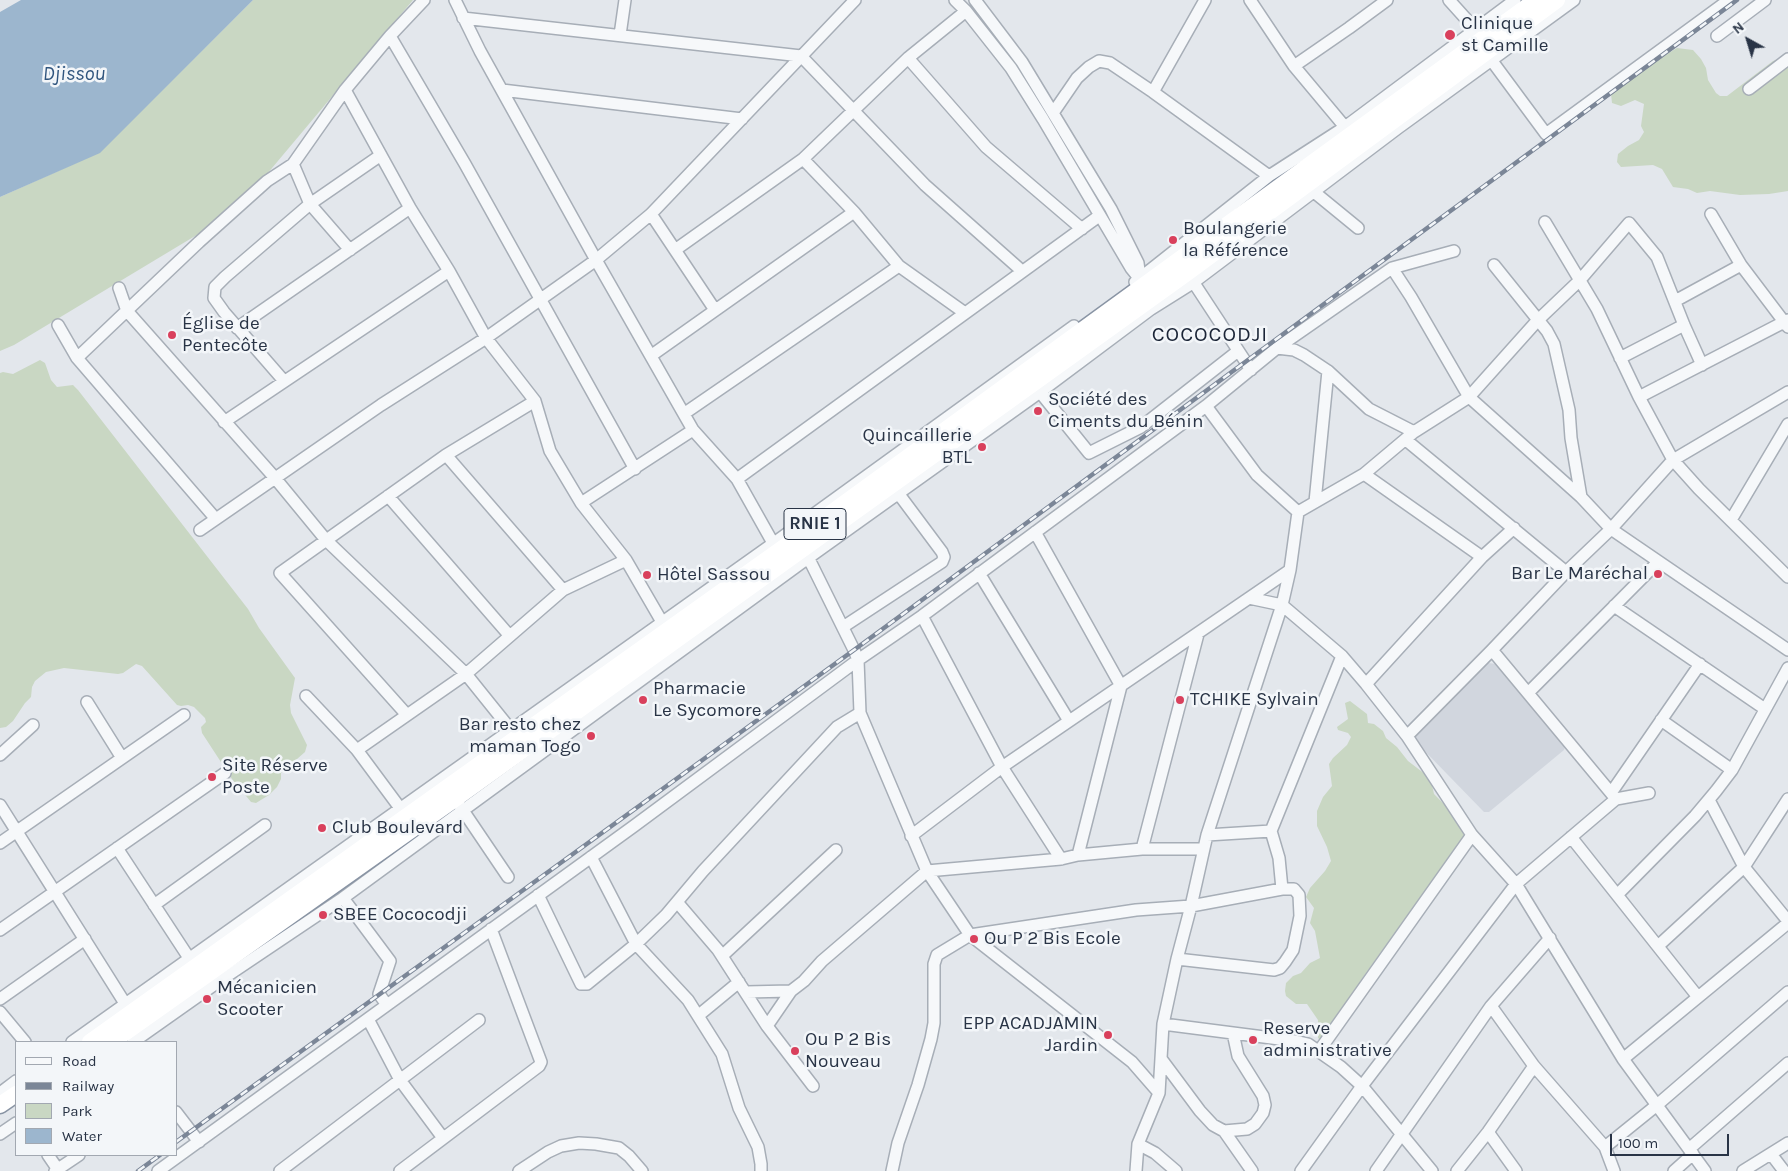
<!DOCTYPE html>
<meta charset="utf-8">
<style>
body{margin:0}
#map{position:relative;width:1788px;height:1171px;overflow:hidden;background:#e3e7ec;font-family:Karla,sans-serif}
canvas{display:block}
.legend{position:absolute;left:15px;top:1041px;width:162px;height:115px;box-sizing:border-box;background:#f3f6f9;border:1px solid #a2a8b1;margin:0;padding:6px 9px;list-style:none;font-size:15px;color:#293446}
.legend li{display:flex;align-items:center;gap:10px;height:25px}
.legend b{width:25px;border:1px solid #a2a8b1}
.north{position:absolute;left:1723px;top:15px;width:50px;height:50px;-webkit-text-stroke:4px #f3f6f9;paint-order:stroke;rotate:321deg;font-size:14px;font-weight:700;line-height:20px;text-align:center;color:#293446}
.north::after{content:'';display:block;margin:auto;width:18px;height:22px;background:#293446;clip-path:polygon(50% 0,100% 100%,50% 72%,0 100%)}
.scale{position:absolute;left:1610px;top:1134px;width:119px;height:22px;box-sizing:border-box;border:2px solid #293446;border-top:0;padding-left:6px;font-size:15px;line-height:18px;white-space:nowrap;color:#293446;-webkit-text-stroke:4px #f3f6f9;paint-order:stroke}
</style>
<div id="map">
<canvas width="1788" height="1171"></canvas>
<ul class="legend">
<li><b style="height:6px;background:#f6f8fa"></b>Road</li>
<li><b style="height:6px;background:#7b8697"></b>Railway</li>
<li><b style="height:14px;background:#c9d7c3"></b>Park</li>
<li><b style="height:14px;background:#9cb6ce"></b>Water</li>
</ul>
<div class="north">N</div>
<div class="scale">100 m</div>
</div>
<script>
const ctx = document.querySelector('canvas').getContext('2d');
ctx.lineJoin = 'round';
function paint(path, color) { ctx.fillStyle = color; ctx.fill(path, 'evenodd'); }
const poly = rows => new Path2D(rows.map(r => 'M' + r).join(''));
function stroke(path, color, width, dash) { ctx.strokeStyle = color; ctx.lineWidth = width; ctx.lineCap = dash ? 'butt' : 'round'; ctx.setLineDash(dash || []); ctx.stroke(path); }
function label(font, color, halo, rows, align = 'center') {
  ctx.font = font + ' Karla,sans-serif'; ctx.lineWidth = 5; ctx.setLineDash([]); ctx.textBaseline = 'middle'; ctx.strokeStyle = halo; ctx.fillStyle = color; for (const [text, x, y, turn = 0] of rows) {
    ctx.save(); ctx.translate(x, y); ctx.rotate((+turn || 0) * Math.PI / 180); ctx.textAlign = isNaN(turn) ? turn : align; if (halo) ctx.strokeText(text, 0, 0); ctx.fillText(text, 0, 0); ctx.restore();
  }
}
const built = poly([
 [1488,663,1496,664,1566,744,1564,750,1489,812,1484,812,1414,740,1415,734]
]);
const green = poly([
 [253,0,413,0,267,174,210,227,14,345,0,351,0,197,100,152],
 [1677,48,1693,50,1701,59,1706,68,1708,80,1716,93,1720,96,1727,96,1773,61,1788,55,1788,191,1769,194,1740,195,1710,191,1697,193,1688,189,1673,187,1662,169,1653,165,1621,167,1617,162,1618,154,1628,146,1639,140,1644,132,1641,126,1644,104,1635,100,1621,106,1612,103,1611,94,1657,60],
 [40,360,45,363,51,380,57,387,73,385,78,390,248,609,259,628,295,678,290,705,291,713,307,745,305,752,281,773,281,779,277,787,269,795,256,803,251,802,232,779,202,733,201,727,206,722,205,718,194,707,188,705,181,706,177,705,142,666,136,664,123,673,118,674,64,668,46,672,35,681,32,687,31,697,25,703,13,721,6,727,0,728,0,373,3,372,13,374],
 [1350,701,1367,714,1368,723,1374,724,1383,731,1386,738,1397,747,1408,761,1425,774,1432,785,1434,794,1447,807,1467,834,1402,928,1389,941,1361,980,1353,1000,1323,1042,1318,1038,1318,1020,1307,1004,1296,1004,1286,996,1285,991,1286,983,1293,976,1301,973,1310,963,1320,958,1315,931,1310,923,1314,908,1306,897,1310,888,1325,871,1331,861,1327,847,1317,826,1317,811,1323,797,1332,786,1329,764,1333,758,1347,745,1351,737,1348,733,1338,730,1337,727,1348,719,1345,703]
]);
const water = poly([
 [21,0,253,0,100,153,0,197,0,12]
]);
const minor = poly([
 [455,0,480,51,596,260,693,430,737,479,773,543],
 [955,0,966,11,1011,68,1043,119,1131,268,1144,284],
 [975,0,1022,62,1111,209,1138,263,1140,278],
 [1250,0,1294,66,1345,127],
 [1449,0,1476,30],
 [463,18,801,56,925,185,1022,271],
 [620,35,625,0],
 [390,36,465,164,635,469],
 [1717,36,1765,0],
 [908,58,986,147,1082,229],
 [1492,61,1546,134,1729,0],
 [1294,66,1349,28,1387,0],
 [1749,89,1788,59],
 [345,90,410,208,449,271,486,338,535,401,550,451,581,503,626,560,662,622],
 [502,90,742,119],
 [1153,92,1205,0],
 [1053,113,1077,78,1089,67,1099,61,1110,63,1153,92,1269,176],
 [803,159,854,212,899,266,965,313],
 [293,164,310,204,350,250],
 [1314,192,1358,228],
 [651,214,715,310],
 [1711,214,1741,265,1788,327],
 [1545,222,1597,309,1639,397,1673,460,1699,489,1788,577],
 [675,250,803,159,908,58,966,11],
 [1494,265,1547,331,1554,344,1569,410,1571,438,1581,497],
 [1392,268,1411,297,1469,397,1537,321,1580,280,1629,223,1657,257,1684,325,1702,365],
 [1190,277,1251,370],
 [1135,282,1269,176,1345,127,1515,0],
 [119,288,127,311,275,478,326,540,466,674,511,730],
 [1675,301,1741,265],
 [58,325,77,358,215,518],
 [237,328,410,208],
 [1277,348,1294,350,1304,355,1328,371,1369,409,1414,432,1469,397,1581,497,1611,529,1788,650],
 [652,355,854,212],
 [77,358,199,242,267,181,293,164,345,90,390,36,424,0],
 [1620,358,1684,325],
 [284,381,224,312,214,298,215,287,225,277,310,204,381,155],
 [1040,392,1089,453,1141,427,1238,351],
 [1639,397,1788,320],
 [1206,406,1257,475,1298,512],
 [685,413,899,266],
 [224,422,449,271],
 [1406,440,1566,572],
 [446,455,563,590],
 [1364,474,1482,557],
 [737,479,1099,216],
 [388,496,509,635],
 [1315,502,1328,371],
 [581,503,693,430],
 [1731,520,1788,424],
 [200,530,381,405,486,338,596,260,651,214,855,0],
 [1035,532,1121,686,1078,855],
 [806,553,854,650,858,660,860,713,927,871,970,935,1132,1062,1159,1093,1138,1144,1136,1171],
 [979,573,1069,721],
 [1249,598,1282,605,1342,656,1366,684,1407,736,1472,835,1516,884,1623,1059,1705,1171],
 [1614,606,1765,709],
 [922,616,1002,767,1061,859],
 [843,627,942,562,944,557,942,552,898,493],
 [1492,650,1616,799],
 [1366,684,1482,557,1514,528],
 [1528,693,1658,562],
 [306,696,357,750,400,808],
 [87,702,122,758],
 [407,715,280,573,446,455,535,401],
 [1661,720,1732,770],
 [1407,736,1492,650,1566,572,1611,529,1673,460,1788,392],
 [357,750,466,674,563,590,626,560],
 [0,755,33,725],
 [1611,793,1700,664],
 [1709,800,1744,867,1788,921],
 [458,803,508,877],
 [0,805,126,1005],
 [1207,835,1271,831],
 [911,836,1002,767,1290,570],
 [1571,837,1698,997],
 [0,843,184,715],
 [117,848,189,958],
 [1142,849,1198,634],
 [591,857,636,944,688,1000,722,1054,739,1108,758,1147,761,1164,761,1171],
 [1282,889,1279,858,1271,831,1342,656],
 [538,895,581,984,587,984,636,944,666,915,703,871,837,727,860,713],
 [1617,895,1695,816,1716,791,1732,770,1788,668],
 [343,898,390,961,379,994,387,1005],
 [677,902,718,950,767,1026,813,1086],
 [154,905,265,825],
 [0,930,225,773],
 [1658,946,1744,867,1788,799],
 [722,956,836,850],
 [746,992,791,991],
 [0,999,85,939],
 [1491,1006,1534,1066,1605,1147,1614,1171],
 [0,1012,25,1042],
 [699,1015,739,982],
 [368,1019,400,1080,443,1138],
 [1163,1024,1295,1041,1308,1044,1341,1067,1362,1086,1432,1171],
 [767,1026,791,991,804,981,822,961,927,871,1061,859,1078,855,1142,849,1203,849],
 [72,1042,781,538,1074,326],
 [133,1042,218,982,343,898,801,563,1040,392,1151,309,1194,282,1398,128,1574,0],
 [1319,1051,1472,835],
 [1623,1059,1788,923],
 [1162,1060,1200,1111,1213,1125,1224,1131,1247,1129,1255,1124,1263,1113,1265,1105,1263,1096,1238,1056,1233,1033],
 [0,1093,16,1081],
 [1159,1093,1163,1024,1177,959,1191,906,1207,835,1282,605,1290,570,1298,512,1364,474,1414,432],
 [176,1112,199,1142],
 [1224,1131,1252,1171],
 [1488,1132,1516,1171],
 [0,1134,16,1123],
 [1138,1144,1155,1153,1176,1171],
 [1605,1147,1657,1105,1788,992],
 [1689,1149,1788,1063],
 [1771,1154,1784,1171],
 [48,1155,59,1171],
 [55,1171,79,1155],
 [158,1171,634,826,858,660,922,616,1206,406,1277,348,1392,268,1454,251],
 [280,1171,479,1020],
 [400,1171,539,1066,541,1062,491,929],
 [519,1171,548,1152,561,1146,579,1143,596,1144,619,1148,629,1156,642,1171],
 [892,1171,898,1143,918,1085,931,1039,934,1023,934,964,937,955,970,935,1136,910,1191,906,1282,889,1294,889,1299,895,1300,916,1293,950,1285,962,1280,968,1274,970,1177,959],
 [1301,1171,1362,1086,1516,884,1616,799,1649,793],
 [1376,1171,1491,1006,1550,938],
 [1457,1171,1488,1132,1534,1066],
 [1674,1171,1693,1154],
 [1743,1171,1788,1143]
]);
const highway = poly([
 [90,1042,787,545,1536,0],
 [112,1042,455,799,1187,273,1557,0],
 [0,1105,16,1094]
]);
const rail = poly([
 [176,1142,854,650,1737,0],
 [138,1171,160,1155]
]);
const markers = [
 [1450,35,6,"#d9405c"],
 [1173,240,5,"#d9405c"],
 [172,335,5,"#d9405c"],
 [1038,411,5,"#d9405c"],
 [982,447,5,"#d9405c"],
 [1658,574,5,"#d9405c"],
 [647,575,5,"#d9405c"],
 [643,700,5,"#d9405c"],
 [1180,700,5,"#d9405c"],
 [591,736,5,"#d9405c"],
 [212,777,5,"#d9405c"],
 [322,828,5,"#d9405c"],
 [323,915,5,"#d9405c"],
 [974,939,5,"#d9405c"],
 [207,999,5,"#d9405c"],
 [1108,1035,5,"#d9405c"],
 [1253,1040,5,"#d9405c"],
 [795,1051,5,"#d9405c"]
];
const shields = [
 [815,524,62]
];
const shieldNames = [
 ["RNIE 1",815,524]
];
const poiNames = [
 ["Clinique",1461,24],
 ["st Camille",1461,46],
 ["Boulangerie",1183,229],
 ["la Référence",1183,251],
 ["Église de",182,324],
 ["Pentecôte",182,346],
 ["Société des",1048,400],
 ["Ciments du Bénin",1048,422],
 ["Quincaillerie",972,436,"right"],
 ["BTL",972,458,"right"],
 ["Bar Le Maréchal",1648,574,"right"],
 ["Hôtel Sassou",657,575],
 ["Pharmacie",653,689],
 ["Le Sycomore",653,711],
 ["TCHIKE Sylvain",1190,700],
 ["Bar resto chez",581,725,"right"],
 ["maman Togo",581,747,"right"],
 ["Site Réserve",222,766],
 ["Poste",222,788],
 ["Club Boulevard",332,828],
 ["SBEE Cococodji",333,915],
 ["Ou P 2 Bis Ecole",984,939],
 ["Mécanicien",217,988],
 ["Scooter",217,1010],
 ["EPP ACADJAMIN",1098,1024,"right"],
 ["Jardin",1098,1046,"right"],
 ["Reserve",1263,1029],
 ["administrative",1263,1051],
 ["Ou P 2 Bis",805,1040],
 ["Nouveau",805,1062]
];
const waterNames = [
 ["Djissou",74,74]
];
const quarterNames = [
 ["COCOCODJI",1210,335]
];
paint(built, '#d1d6de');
paint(green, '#c9d7c3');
paint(water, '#9cb6ce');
stroke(minor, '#a7aeb7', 14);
stroke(highway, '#8994a4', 19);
stroke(minor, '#f6f8fa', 11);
stroke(highway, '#fff', 16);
stroke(rail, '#7b8697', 4.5);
stroke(rail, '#f3f6f9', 2.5, [8]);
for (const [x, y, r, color] of markers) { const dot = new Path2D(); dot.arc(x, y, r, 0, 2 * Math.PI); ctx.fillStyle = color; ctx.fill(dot); stroke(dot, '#f3f6f9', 2); }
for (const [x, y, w] of shields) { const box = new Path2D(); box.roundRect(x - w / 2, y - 15.5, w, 31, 4); ctx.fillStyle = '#f3f6f9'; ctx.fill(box); stroke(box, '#293446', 1); }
label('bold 18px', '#293446', null, shieldNames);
label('19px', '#293446', '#f3f6f9', poiNames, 'left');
label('italic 20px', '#30557e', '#f3f6f9', waterNames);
ctx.letterSpacing = '1px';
label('21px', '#1b2537', '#f3f6f9', quarterNames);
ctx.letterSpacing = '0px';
</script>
